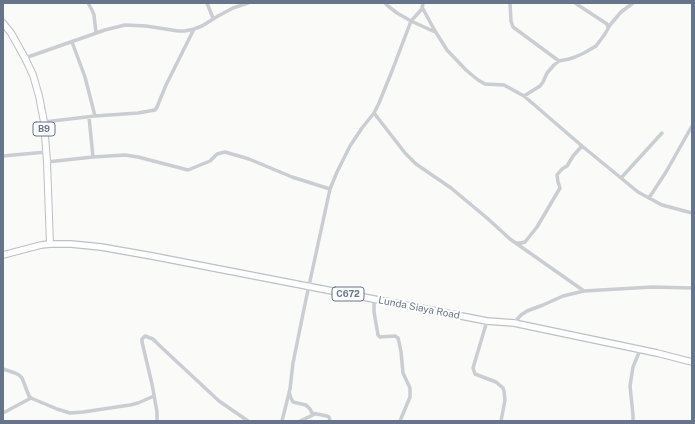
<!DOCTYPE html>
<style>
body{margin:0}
#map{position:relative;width:695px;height:424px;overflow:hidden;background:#fafaf8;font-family:"Public Sans",sans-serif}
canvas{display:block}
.frame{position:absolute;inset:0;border:4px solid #66758b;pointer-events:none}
</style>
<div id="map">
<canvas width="695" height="424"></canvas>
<div class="frame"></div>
</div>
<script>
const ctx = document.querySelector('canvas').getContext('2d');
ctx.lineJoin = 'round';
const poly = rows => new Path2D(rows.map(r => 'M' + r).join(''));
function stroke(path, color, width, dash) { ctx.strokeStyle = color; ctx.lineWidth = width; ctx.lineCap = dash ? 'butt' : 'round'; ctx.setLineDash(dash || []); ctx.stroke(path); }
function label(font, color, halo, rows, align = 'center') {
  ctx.font = font + ' "Public Sans",sans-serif'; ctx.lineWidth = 4; ctx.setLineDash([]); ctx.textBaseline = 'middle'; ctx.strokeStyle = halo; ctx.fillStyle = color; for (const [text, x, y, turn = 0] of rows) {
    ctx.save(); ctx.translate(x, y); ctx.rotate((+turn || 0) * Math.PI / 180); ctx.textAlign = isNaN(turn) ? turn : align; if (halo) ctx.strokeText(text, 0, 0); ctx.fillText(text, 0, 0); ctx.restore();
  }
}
const street = poly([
 [88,3,92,10,94,15,96,33],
 [207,3,213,18],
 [385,3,388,6,397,13,411,21,435,32],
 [510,3,511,21,513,27,559,61],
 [575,3,607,24,608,28],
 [422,7,435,31,447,50,466,70,478,80,485,84,504,85,524,96,582,146,638,192,662,205,692,213],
 [72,42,85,77,95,116],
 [25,58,105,30,125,25,146,26,178,31,185,31,194,29,202,26,218,16,233,8,248,3],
 [524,96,540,86,543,82,547,73,554,65,559,61,569,59,575,57,584,53,596,46,605,34,610,25,621,12,633,3],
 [374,113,405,153,416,164,451,188,487,218,510,239,584,291],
 [89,117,93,157],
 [44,122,95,116,138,113,155,110,157,107,166,85,194,29],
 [3,156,46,152],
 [47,162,93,157,125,155,138,157,188,170,210,161,217,154,225,152,249,159,292,177,330,189],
 [621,178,662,133],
 [649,198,666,172,692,126],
 [516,243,521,243,525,242,537,227,560,188,558,182,557,175,562,169,567,166,573,156,582,146],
 [374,299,374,312,378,335,380,337,395,336,398,338,399,342,401,352,403,373,410,388,410,397,400,421],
 [487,321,473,368,475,374,496,382,503,388,504,391,505,400,501,421],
 [514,323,521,315,527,311,543,305,563,296,584,291,652,287,692,288],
 [3,369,15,373,19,375,22,378,29,396,31,398,57,409,70,413,83,412,130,405,138,403,154,396],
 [289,392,291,398,293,402,306,405,310,409,312,413,327,416,329,417,330,421],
 [3,413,31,398],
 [157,421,157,412,152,384,142,342,142,339,145,336,153,339,160,346,219,401,248,421],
 [282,421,290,389,293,363,305,304,330,189,337,172,350,146,362,128,374,113,379,103,392,71,411,21,422,9,423,3],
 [300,421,315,414],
 [633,421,633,415,630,386,633,367,640,350]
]);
const primary = poly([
 [3,255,41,245,50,244,71,244,101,247,152,256,487,321,514,323,657,353,692,362]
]);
const highway = poly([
 [3,23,11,33,25,58,33,75,39,96,44,122,47,162,50,244]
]);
const shields = [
 [44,129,22],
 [348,294,32]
];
const shieldNames = [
 ["B9",44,129],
 ["C672",348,294]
];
const streetNames = [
 ["Lunda Siaya Road",419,308,11]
];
stroke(primary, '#bdc0c5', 8);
stroke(highway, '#bcbfc3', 8);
stroke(street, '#cacdd1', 3.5);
stroke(primary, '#fff', 5.5);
stroke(highway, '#fff', 6);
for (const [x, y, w] of shields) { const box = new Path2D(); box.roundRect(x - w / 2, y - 7, w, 14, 3); ctx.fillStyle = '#fff'; ctx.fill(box); stroke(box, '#66758b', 1); }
label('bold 9px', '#66758b', null, shieldNames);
label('10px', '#66758b', '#fff', streetNames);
</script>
